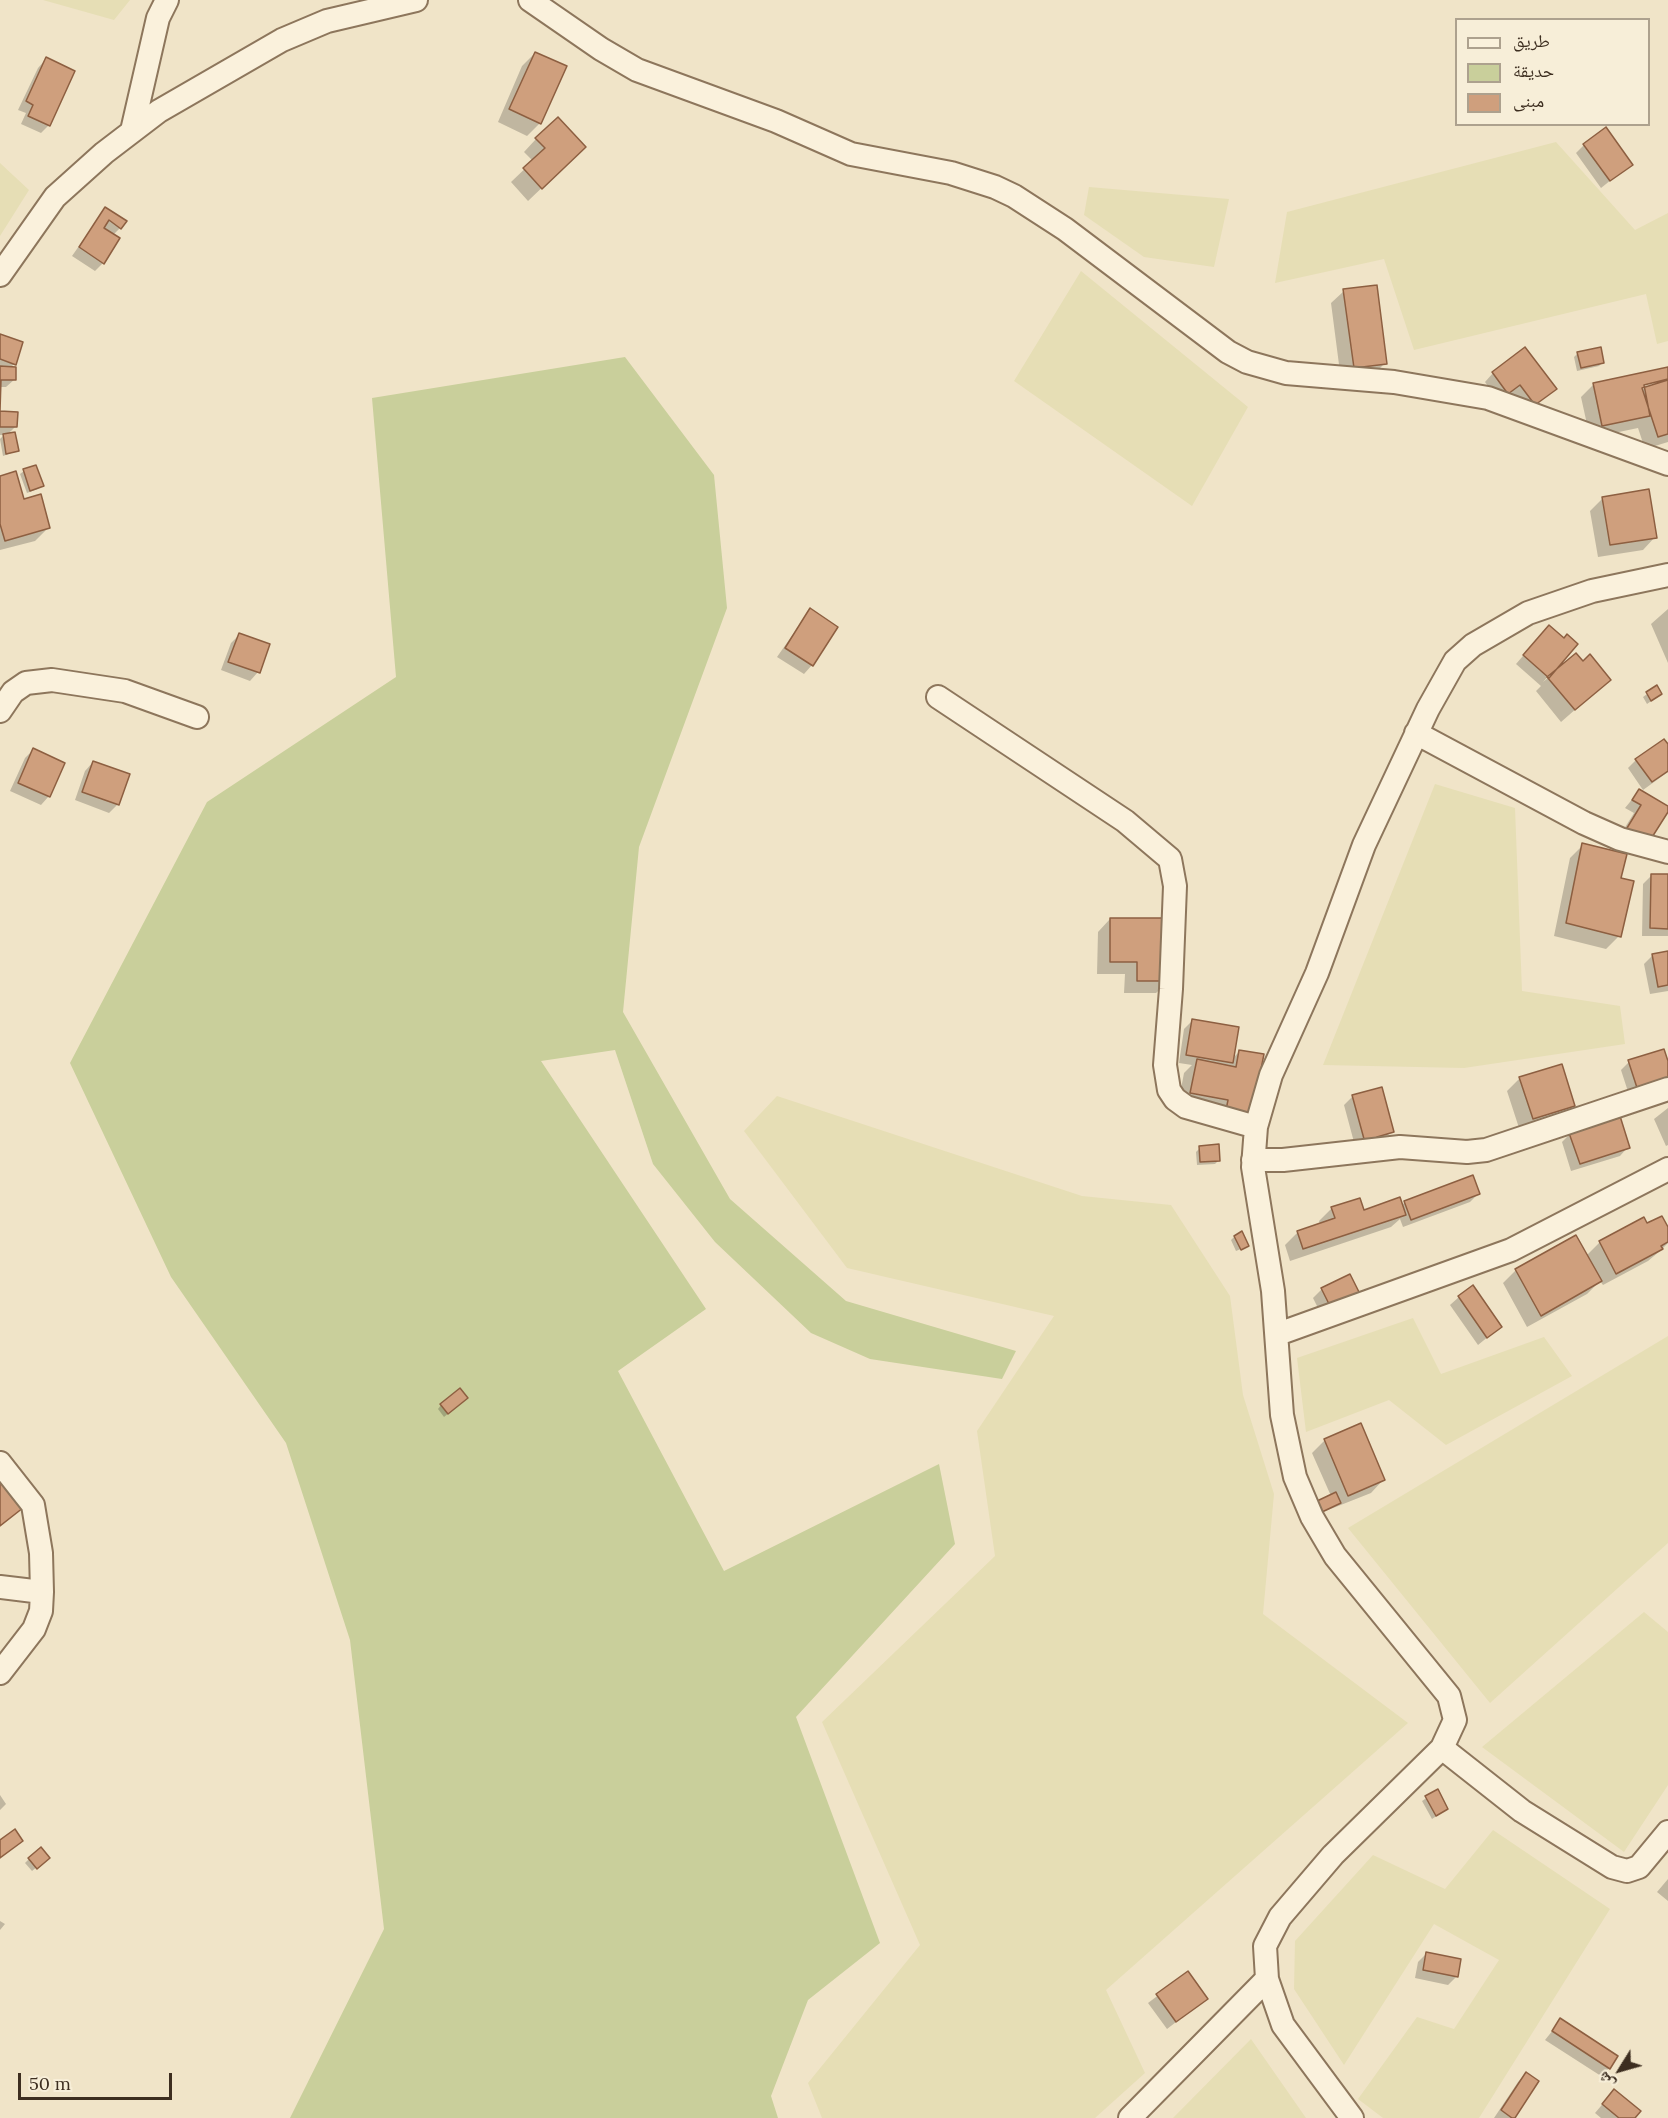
<!DOCTYPE html>
<meta charset="utf-8">
<style>
body{margin:0}
#map{position:relative;width:1668px;height:2118px;overflow:hidden;background:#f0e4c8;font-family:Lora,"Noto Naskh Arabic",serif}
canvas{display:block}
.legend{position:absolute;left:1455px;top:18px;width:195px;height:108px;box-sizing:border-box;background:#f7eed8;border:2px solid #ada18e;margin:0;padding:8px 10px;list-style:none;font-size:18px;color:#3d2e20}
.legend li{display:flex;align-items:center;gap:12px;height:30px}
.legend b{width:30px;border:2px solid #ada18e}
.north{position:absolute;left:1590px;top:2040px;width:60px;height:60px;-webkit-text-stroke:4px #f7eed8;paint-order:stroke;rotate:233deg;font-size:16px;font-weight:700;line-height:24px;text-align:center;color:#3d2e20}
.north::after{content:'';display:block;margin:auto;width:21px;height:27px;background:#3d2e20;clip-path:polygon(50% 0,100% 100%,50% 72%,0 100%)}
.scale{position:absolute;left:18px;top:2073px;width:154px;height:27px;box-sizing:border-box;border:3px solid #3d2e20;border-top:0;padding-left:8px;font-size:18px;line-height:21px;white-space:nowrap;color:#3d2e20;-webkit-text-stroke:4px #f7eed8;paint-order:stroke}
</style>
<div id="map">
<canvas width="1668" height="2118"></canvas>
<ul class="legend">
<li><b style="height:8px;background:#faf1dc"></b>طريق</li>
<li><b style="height:16px;background:#c9cf9b"></b>حديقة</li>
<li><b style="height:16px;background:#cf9f7d"></b>مبنى</li>
</ul>
<div class="north">ش</div>
<div class="scale">50 m</div>
</div>
<script>
const ctx = document.querySelector('canvas').getContext('2d');
ctx.lineJoin = 'round';
function paint(path, color) { ctx.fillStyle = color; ctx.fill(path, 'evenodd'); }
const poly = rows => new Path2D(rows.map(r => 'M' + r).join(''));
function stroke(path, color, width, dash) { ctx.strokeStyle = color; ctx.lineWidth = width; ctx.lineCap = dash ? 'butt' : 'round'; ctx.setLineDash(dash || []); ctx.stroke(path); }
const farmland = poly([
 [43,0,130,0,114,20],
 [1556,142,1635,230,1668,213,1668,341,1657,344,1646,294,1414,350,1384,259,1275,283,1287,212],
 [0,163,29,190,0,236],
 [1089,187,1229,199,1214,267,1144,257,1084,215],
 [1081,271,1248,407,1192,506,1014,381],
 [1435,784,1515,808,1522,991,1620,1006,1625,1044,1464,1068,1323,1065],
 [777,1096,1082,1196,1171,1205,1230,1296,1243,1395,1274,1494,1263,1614,1408,1723,1106,1990,1145,2073,1095,2118,822,2118,808,2083,920,1945,822,1722,995,1556,977,1431,1054,1316,847,1268,744,1131],
 [1413,1318,1441,1374,1544,1337,1572,1376,1446,1445,1389,1400,1306,1432,1297,1358],
 [1668,1336,1668,1543,1490,1703,1348,1528],
 [1644,1612,1668,1632,1668,1785,1624,1852,1482,1747],
 [1493,1830,1610,1909,1479,2118,1383,2118,1358,2099,1417,2017,1454,2029,1499,1960,1434,1924,1344,2065,1294,1989,1295,1941,1373,1855,1445,1889],
 [1251,2039,1306,2118,1173,2118]
]);
const green = poly([
 [625,357,714,475,727,608,639,847,623,1012,730,1199,846,1301,1016,1351,1002,1379,870,1359,811,1333,715,1242,653,1164,615,1050,541,1061,706,1309,618,1371,724,1571,939,1464,955,1544,796,1717,880,1943,808,2000,771,2096,778,2118,290,2118,384,1929,350,1640,286,1443,171,1277,70,1063,207,802,396,677,372,398]
]);
const shadow = poly([
 [535,53,540,123,527,136,498,122,522,66],
 [46,59,49,125,41,133,21,124,26,113,18,110,38,68],
 [536,139,571,160,528,201,511,182,533,161,524,152],
 [1584,145,1631,164,1601,188,1576,153],
 [105,209,120,228,113,235,103,263,95,271,72,256],
 [1344,291,1385,363,1372,376,1341,380,1331,303],
 [0,336,14,364,10,368,15,379,6,387,0,387],
 [1577,354,1603,362,1599,366,1577,371,1574,357],
 [1668,368,1668,442,1645,449,1638,428,1590,438,1581,397,1594,384],
 [1662,379,1663,383,1643,389,1642,383],
 [1493,373,1555,389,1526,412,1511,392,1499,401,1485,382],
 [0,413,16,426,7,435,17,451,3,456,0,439,4,435,0,435],
 [24,471,42,486,38,489,27,493,20,474],
 [0,477,48,528,35,541,0,550],
 [1603,498,1655,537,1643,550,1598,557,1590,511],
 [1668,609,1668,663,1651,624],
 [810,610,812,665,804,674,777,657],
 [240,634,269,645,258,672,250,681,221,670,231,643],
 [1541,635,1576,645,1543,682,1576,655,1582,663,1609,680,1561,722,1536,691,1541,686,1516,664],
 [1657,687,1657,697,1647,704,1643,697],
 [1668,747,1668,772,1643,790,1628,768,1636,760],
 [33,750,49,796,41,805,10,791,25,758],
 [93,762,118,804,109,813,75,800,85,771],
 [1639,791,1668,808,1619,837,1634,813,1625,808],
 [1583,845,1620,879,1619,936,1606,949,1554,936,1570,858],
 [1651,876,1668,876,1668,936,1642,936,1643,884],
 [1110,919,1169,981,1156,993,1124,993,1125,974,1097,974,1098,932],
 [1668,952,1668,991,1650,994,1644,964,1652,956],
 [1192,1021,1232,1059,1240,1051,1237,1132,1213,1127,1216,1112,1178,1105,1184,1073,1192,1065,1179,1063,1184,1029],
 [1629,1062,1668,1066,1632,1104,1621,1070],
 [1520,1078,1574,1106,1561,1118,1520,1131,1507,1091],
 [1353,1096,1392,1132,1358,1157,1344,1105],
 [1668,1108,1668,1145,1666,1146,1654,1119],
 [1570,1134,1628,1147,1620,1156,1571,1171,1562,1142],
 [1200,1148,1219,1160,1215,1164,1197,1165,1196,1152],
 [1478,1194,1470,1202,1403,1227,1400,1219,1391,1227,1290,1261,1285,1245,1298,1232,1320,1225,1319,1221,1332,1208,1363,1212,1401,1206,1405,1202],
 [1643,1219,1647,1225,1668,1230,1668,1243,1660,1251,1648,1261,1603,1285,1600,1281,1587,1294,1527,1327,1503,1283,1516,1270,1586,1256,1600,1242],
 [1234,1237,1248,1246,1236,1251,1231,1240],
 [1350,1276,1327,1326,1313,1298,1321,1290],
 [1459,1297,1500,1327,1478,1345,1450,1305],
 [463,1401,444,1417,438,1409,441,1405],
 [1325,1440,1383,1480,1371,1493,1318,1514,1331,1496,1312,1453],
 [1437,1791,1447,1809,1432,1819,1422,1801],
 [0,1795,6,1804,0,1810],
 [29,1859,44,1861,32,1871,25,1863],
 [1668,1879,1668,1901,1657,1892],
 [0,1921,5,1924,0,1930],
 [1426,1954,1457,1976,1448,1985,1415,1978,1418,1962],
 [1188,1973,1206,1999,1167,2029,1148,2003],
 [1561,2020,1609,2068,1601,2076,1545,2040],
 [1526,2074,1513,2118,1494,2118,1518,2082],
 [1606,2100,1633,2118,1601,2118,1595,2113]
]);
const building = poly([
 [535,52,567,66,541,124,509,109,535,52],
 [46,57,75,71,50,126,28,116,33,105,26,101,46,57],
 [558,117,586,147,542,189,523,168,545,148,535,138,558,117],
 [1606,127,1633,165,1610,181,1583,144,1606,127],
 [105,207,127,221,121,229,109,220,104,228,120,238,104,264,79,247,105,207],
 [1377,285,1387,364,1354,368,1343,289,1377,285],
 [0,334,23,342,16,365,0,359,0,334],
 [1525,347,1557,389,1535,405,1520,385,1508,394,1492,372,1525,347],
 [1601,347,1604,363,1581,368,1577,352,1601,347],
 [0,366,16,367,16,380,1,380,0,411,18,412,17,427,0,427,0,366],
 [1668,367,1668,379,1644,385,1650,416,1602,426,1593,383,1668,367],
 [1668,380,1668,434,1658,437,1642,388,1668,380],
 [15,432,19,451,6,454,3,434,15,432],
 [36,465,44,486,30,491,23,469,36,465],
 [16,471,24,499,41,494,50,528,5,541,0,524,0,476,16,471],
 [1649,489,1657,538,1610,545,1602,497,1649,489],
 [810,608,838,627,813,666,785,648,810,608],
 [1549,625,1564,638,1567,634,1578,644,1549,678,1523,655,1549,625],
 [239,633,270,644,260,673,228,662,239,633],
 [1576,653,1583,661,1590,654,1611,680,1575,710,1547,677,1576,653],
 [1657,685,1662,694,1651,701,1646,692,1657,685],
 [1664,739,1668,744,1668,771,1652,782,1635,759,1664,739],
 [33,748,65,763,50,797,18,783,33,748],
 [93,761,130,774,119,805,82,792,93,761],
 [1639,789,1668,806,1668,812,1649,842,1627,828,1641,805,1632,800,1639,789],
 [1582,843,1627,854,1621,878,1634,881,1621,937,1566,923,1582,843],
 [1651,874,1668,874,1668,929,1650,928,1651,874],
 [1110,918,1171,918,1171,981,1137,981,1137,962,1110,962,1110,918],
 [1668,951,1668,985,1658,987,1652,954,1668,951],
 [1192,1019,1239,1027,1233,1063,1186,1055,1192,1019],
 [1664,1049,1668,1061,1668,1088,1640,1097,1628,1060,1664,1049],
 [1239,1050,1264,1054,1251,1120,1225,1115,1228,1100,1190,1093,1197,1059,1236,1067,1239,1050],
 [1562,1064,1575,1106,1533,1119,1519,1077,1562,1064],
 [1382,1087,1394,1132,1377,1137,1379,1147,1367,1150,1352,1095,1382,1087],
 [1620,1116,1630,1148,1580,1164,1569,1133,1620,1116],
 [1219,1144,1220,1161,1200,1162,1199,1146,1219,1144],
 [1473,1175,1480,1194,1411,1220,1404,1201,1473,1175],
 [1400,1197,1406,1215,1303,1249,1297,1231,1335,1218,1331,1207,1360,1198,1364,1210,1400,1197],
 [1662,1216,1668,1227,1668,1242,1661,1246,1663,1249,1616,1274,1599,1241,1644,1217,1647,1223,1662,1216],
 [1242,1231,1249,1246,1241,1250,1234,1236,1242,1231],
 [1576,1235,1602,1281,1541,1316,1515,1269,1576,1235],
 [1350,1274,1365,1304,1336,1318,1321,1288,1350,1274],
 [1473,1285,1502,1327,1487,1338,1458,1296,1473,1285],
 [460,1388,468,1398,448,1414,440,1404,460,1388],
 [1361,1423,1385,1480,1348,1496,1324,1439,1361,1423],
 [8,1478,28,1504,0,1526,0,1484,8,1478],
 [1336,1492,1341,1503,1322,1512,1317,1501,1336,1492],
 [1438,1789,1448,1809,1436,1816,1425,1796,1438,1789],
 [15,1829,23,1841,0,1858,0,1840,15,1829],
 [41,1847,50,1858,37,1869,28,1858,41,1847],
 [1426,1952,1461,1959,1458,1977,1423,1970,1426,1952],
 [1188,1971,1208,1999,1176,2022,1156,1994,1188,1971],
 [1560,2018,1618,2056,1610,2069,1552,2031,1560,2018],
 [1526,2072,1539,2081,1515,2118,1512,2118,1501,2110,1526,2072],
 [1614,2089,1641,2111,1635,2118,1619,2118,1602,2104,1614,2089]
]);
const street = poly([
 [530,0,601,49,637,70,776,121,851,154,951,173,995,187,1014,196,1065,229,1228,352,1247,362,1286,373,1394,382,1488,398,1668,464],
 [132,131,158,18,167,0],
 [0,275,55,197,104,153,159,111,282,40,327,21,416,0],
 [938,697,1125,821,1170,859,1175,886,1171,989,1165,1065,1169,1090,1175,1099,1186,1107,1256,1127],
 [0,711,13,692,26,683,52,680,125,691,197,717],
 [1416,733,1584,823,1620,839,1668,852],
 [1253,1160,1283,1160,1400,1147,1467,1152,1486,1150,1668,1089],
 [1278,1334,1511,1250,1668,1169],
 [0,1463,33,1505,41,1553,42,1592,41,1611,34,1629,0,1673],
 [0,1587,42,1592],
 [1442,1748,1522,1811,1612,1867,1627,1871,1639,1867,1668,1832],
 [1130,2118,1267,1979],
 [1352,2118,1283,2025,1267,1979,1265,1946,1280,1917,1333,1855,1442,1748,1455,1720,1449,1696,1335,1556,1312,1517,1295,1477,1282,1415,1273,1291,1253,1167,1256,1127,1271,1075,1317,973,1364,845,1428,709,1455,661,1473,645,1528,613,1592,591,1668,575]
]);
paint(farmland, '#e6deb5');
paint(green, '#c9cf9b');
paint(shadow, '#0003');
paint(building, '#cf9f7d');
stroke(building, '#8d5f41', 1.5);
stroke(street, '#8d765c', 26);
stroke(street, '#faf1dc', 22);
</script>
